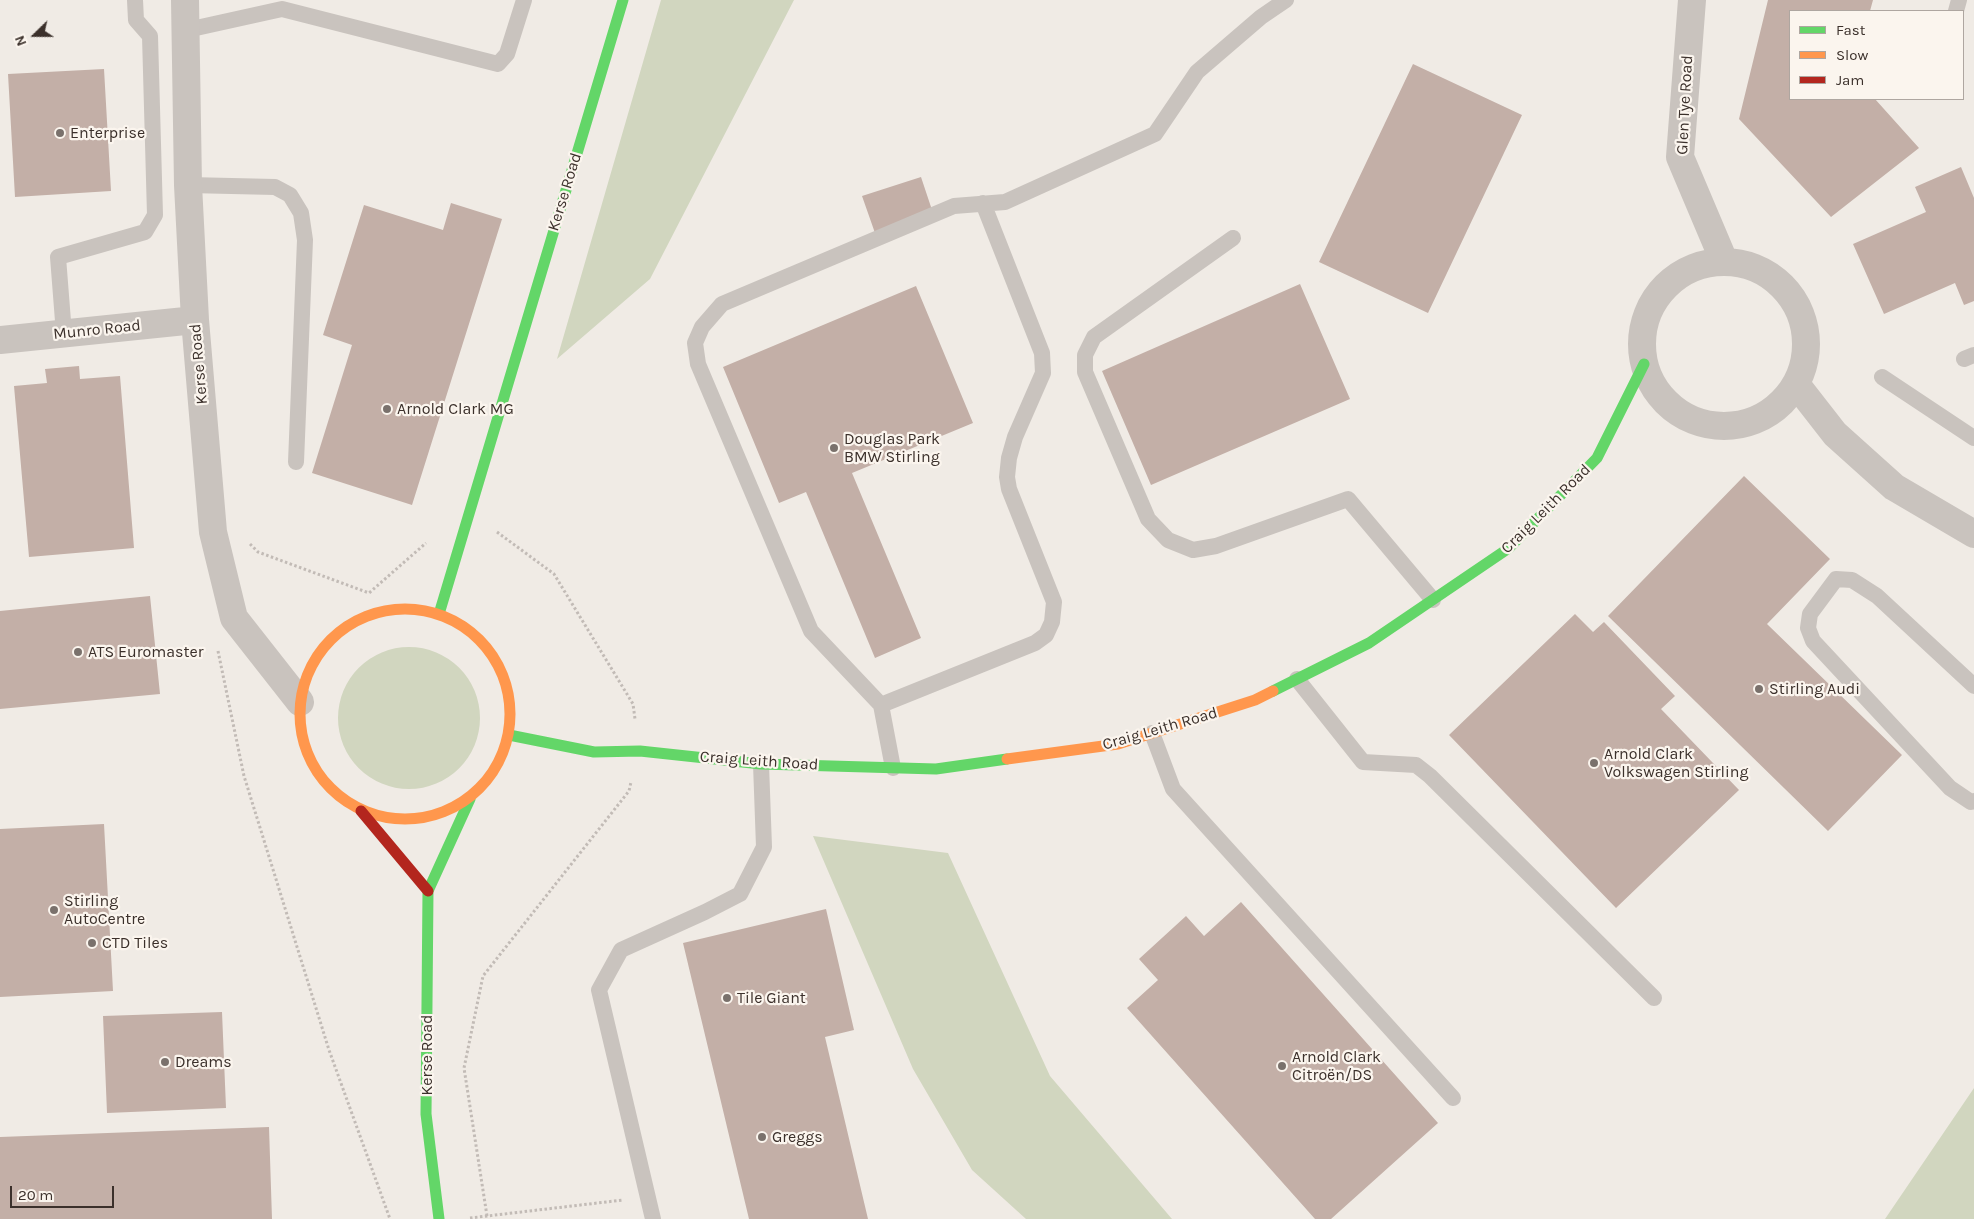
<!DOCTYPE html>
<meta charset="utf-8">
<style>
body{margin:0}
#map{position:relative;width:1974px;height:1219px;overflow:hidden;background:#f0ebe5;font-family:Karla,sans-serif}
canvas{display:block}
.legend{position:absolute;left:1789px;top:10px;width:175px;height:90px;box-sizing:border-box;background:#fbf5ee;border:1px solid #aea6a0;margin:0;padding:6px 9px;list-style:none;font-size:15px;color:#3b302b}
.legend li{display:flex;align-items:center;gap:10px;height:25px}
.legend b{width:25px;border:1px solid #aea6a0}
.north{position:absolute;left:10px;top:10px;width:50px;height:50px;-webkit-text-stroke:4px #fbf5ee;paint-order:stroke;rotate:248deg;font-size:14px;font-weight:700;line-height:20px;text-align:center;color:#3b302b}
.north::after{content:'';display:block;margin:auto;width:18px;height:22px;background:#3b302b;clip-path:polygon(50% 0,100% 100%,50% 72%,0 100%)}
.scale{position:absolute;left:10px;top:1186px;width:104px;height:22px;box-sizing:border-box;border:2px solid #3b302b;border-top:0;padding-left:6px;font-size:15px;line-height:18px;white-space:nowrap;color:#3b302b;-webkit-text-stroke:4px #fbf5ee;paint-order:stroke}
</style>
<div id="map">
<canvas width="1974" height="1219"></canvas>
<ul class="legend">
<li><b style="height:6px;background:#63d668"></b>Fast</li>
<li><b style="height:6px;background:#ff974d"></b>Slow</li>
<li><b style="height:6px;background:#b3261e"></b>Jam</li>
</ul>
<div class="north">N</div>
<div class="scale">20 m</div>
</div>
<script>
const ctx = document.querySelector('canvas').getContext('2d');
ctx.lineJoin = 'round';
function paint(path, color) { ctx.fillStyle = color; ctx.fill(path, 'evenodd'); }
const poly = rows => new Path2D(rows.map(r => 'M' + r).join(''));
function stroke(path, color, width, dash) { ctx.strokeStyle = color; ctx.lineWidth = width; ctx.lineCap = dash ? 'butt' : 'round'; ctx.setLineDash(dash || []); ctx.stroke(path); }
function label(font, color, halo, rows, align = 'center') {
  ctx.font = font + ' Karla,sans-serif'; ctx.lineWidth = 4.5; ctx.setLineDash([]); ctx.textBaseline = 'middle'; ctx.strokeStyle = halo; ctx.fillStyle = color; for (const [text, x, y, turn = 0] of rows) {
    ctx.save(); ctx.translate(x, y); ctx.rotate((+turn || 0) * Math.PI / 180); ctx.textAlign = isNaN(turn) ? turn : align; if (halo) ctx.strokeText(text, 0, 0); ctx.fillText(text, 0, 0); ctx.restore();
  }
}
const green = poly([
 [661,0,794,0,650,279,557,359],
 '338 718a71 71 0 1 1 142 0a71 71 0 1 1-142 0Z',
 [813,836,948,853,1050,1076,1172,1219,1026,1219,972,1170,913,1069],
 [1974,1088,1974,1219,1885,1219]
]);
const building = poly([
 [1768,0,1873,0,1870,11,1790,11,1790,99,1875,99,1919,148,1831,217,1739,119],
 [1413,64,1522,115,1428,313,1319,262],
 [104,69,111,191,15,197,8,74],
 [1961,167,1974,198,1974,301,1964,305,1955,283,1884,314,1853,244,1926,212,1915,187],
 [921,177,933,213,875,233,862,196],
 [451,203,502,219,412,505,312,473,352,345,323,335,364,205,443,230],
 [1300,284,1350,399,1151,485,1102,371],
 [916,286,973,423,852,473,921,638,875,658,806,492,779,503,723,367],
 [79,366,80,379,120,376,134,548,29,557,14,386,47,383,45,369],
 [1744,476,1830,559,1767,624,1902,755,1828,831,1608,616],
 [150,596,160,694,0,709,0,611],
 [1575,614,1593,632,1604,622,1675,696,1661,709,1739,790,1616,908,1449,735],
 [104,824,113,991,0,997,0,829],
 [1241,902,1438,1123,1331,1219,1315,1219,1127,1008,1158,980,1139,959,1186,916,1204,936],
 [826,909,854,1030,825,1037,868,1219,749,1219,683,943],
 [222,1012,226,1108,107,1113,103,1016],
 [269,1127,272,1219,0,1219,0,1137]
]);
const path = poly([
 [497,532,554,574,633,704,635,719],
 [250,544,258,552,369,593,426,543],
 [218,651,244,776,329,1050,390,1219],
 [487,1216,464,1068,483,976,629,791,631,782],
 [470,1218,623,1200]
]);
const lane = poly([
 [1956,11,1959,0],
 [187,30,282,9,498,64,507,54,524,0],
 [188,185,275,187,290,195,301,213,305,240,296,462],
 [1233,238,1094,337,1085,355,1085,372,1148,519,1168,540,1193,550,1216,546,1348,499,1433,600],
 [64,334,58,257,145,232,155,215,150,36,136,20,135,0],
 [1964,359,1974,355],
 [1882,377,1974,438],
 [1297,679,1363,762,1416,765,1430,776,1654,998],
 [1974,686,1877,596,1852,580,1836,579,1810,614,1808,628,1813,641,1950,788,1971,802,1974,801],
 [881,705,1035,643,1046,635,1052,622,1054,602,1009,489,1007,477,1009,458,1015,437,1043,373,1042,353,983,203],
 [1152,733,1173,789,1453,1098],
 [893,768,881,705,811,631,698,364,695,343,702,327,722,304,954,206,1005,202,1155,134,1197,72,1261,17,1286,0],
 [653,1219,599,990,621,950,705,912,740,894,764,847,761,764]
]);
const street = poly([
 [185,0,188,185,195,320,213,532,234,618,300,702],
 [1692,0,1680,157,1724,261],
 '1642 344a82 82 0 1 1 164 0a82 82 0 1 1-164 0Z',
 [0,340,195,320],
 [1796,384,1835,434,1894,487,1974,534]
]);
const fast = poly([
 [439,614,623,0],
 [1273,691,1369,643,1509,548,1597,458,1644,364],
 [509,735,594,752,640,751,761,764,936,769,1007,759],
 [439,1219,426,1114,428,891,470,799]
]);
const slow = poly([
 '300 714a105 105 0 1 1 210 0a105 105 0 1 1-210 0Z',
 [1007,759,1118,744,1255,700,1273,691]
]);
const jam = poly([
 [361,811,428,891]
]);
const markers = [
 [60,133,5,"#7a716c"],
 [387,409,5,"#7a716c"],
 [834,448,5,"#7a716c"],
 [78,652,5,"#7a716c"],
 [1759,689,5,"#7a716c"],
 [1594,763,5,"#7a716c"],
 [54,910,5,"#7a716c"],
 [92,943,5,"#7a716c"],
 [727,998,5,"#7a716c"],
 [165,1062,5,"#7a716c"],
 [1282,1066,5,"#7a716c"],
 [762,1137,5,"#7a716c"]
];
const streetNames = [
 ["Glen Tye Road",1685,105,-87],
 ["Kerse Road",565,192,-73],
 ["Munro Road",97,330,-6],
 ["Kerse Road",199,364,-95],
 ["Craig Leith Road",1546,509,-45],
 ["Craig Leith Road",1160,729,-16],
 ["Craig Leith Road",759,761,4],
 ["Kerse Road",427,1055,-90]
];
const poiNames = [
 ["Enterprise",70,133],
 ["Arnold Clark MG",397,409],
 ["Douglas Park",844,439],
 ["BMW Stirling",844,457],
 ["ATS Euromaster",88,652],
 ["Stirling Audi",1769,689],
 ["Arnold Clark",1604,754],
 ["Volkswagen Stirling",1604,772],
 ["Stirling",64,901],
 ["AutoCentre",64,919],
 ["CTD Tiles",102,943],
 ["Tile Giant",737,998],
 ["Arnold Clark",1292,1057],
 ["Citroën/DS",1292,1075],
 ["Dreams",175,1062],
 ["Greggs",772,1137]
];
paint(green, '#d1d6bf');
paint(building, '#c3afa7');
stroke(path, '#c2bbb6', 3, [2.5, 2.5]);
stroke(lane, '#c9c3be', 16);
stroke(street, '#c9c3be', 28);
stroke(fast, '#63d668', 11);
stroke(slow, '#ff974d', 11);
stroke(jam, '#b3261e', 11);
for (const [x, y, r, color] of markers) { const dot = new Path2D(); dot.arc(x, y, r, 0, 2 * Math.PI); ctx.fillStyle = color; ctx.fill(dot); stroke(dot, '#fbf5ee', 2); }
label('16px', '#3b302b', '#fbf5ee', streetNames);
label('16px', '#3b302b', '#fbf5ee', poiNames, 'left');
</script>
